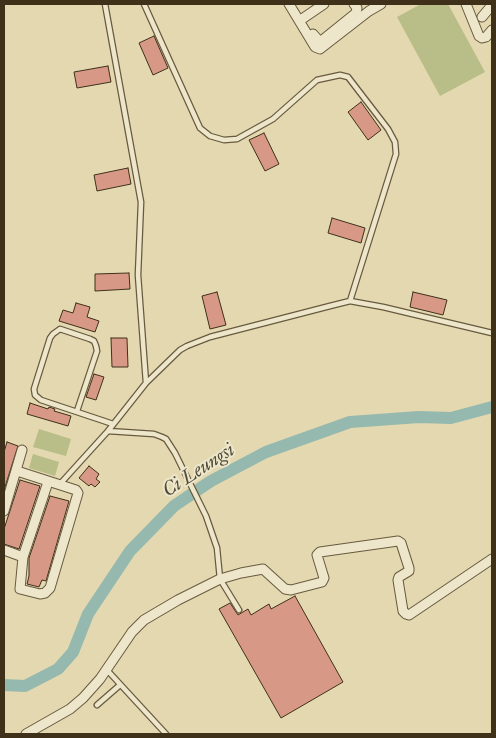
<!DOCTYPE html>
<style>
body{margin:0}
#map{position:relative;width:496px;height:738px;overflow:hidden;background:#e3d8af;font-family:"IM FELL Great Primer",serif}
canvas{display:block}
.frame{position:absolute;inset:0;border:5px solid #3f301a;pointer-events:none}
</style>
<div id="map">
<canvas width="496" height="738"></canvas>
<div class="frame"></div>
</div>
<script>
const ctx = document.querySelector('canvas').getContext('2d');
ctx.lineJoin = 'round';
function paint(path, color) { ctx.fillStyle = color; ctx.fill(path, 'evenodd'); }
const poly = rows => new Path2D(rows.map(r => 'M' + r).join(''));
function stroke(path, color, width, dash) { ctx.strokeStyle = color; ctx.lineWidth = width; ctx.lineCap = dash ? 'butt' : 'round'; ctx.setLineDash(dash || []); ctx.stroke(path); }
function label(font, color, halo, rows, align = 'center') {
  ctx.font = font + ' "IM FELL Great Primer",serif'; ctx.lineWidth = 4; ctx.setLineDash([]); ctx.textBaseline = 'middle'; ctx.strokeStyle = halo; ctx.fillStyle = color; for (const [text, x, y, turn = 0] of rows) {
    ctx.save(); ctx.translate(x, y); ctx.rotate((+turn || 0) * Math.PI / 180); ctx.textAlign = isNaN(turn) ? turn : align; if (halo) ctx.strokeText(text, 0, 0); ctx.fillText(text, 0, 0); ctx.restore();
  }
}
const green = poly([
 [421,4,448,4,485,72,440,96,397,17],
 [39,429,71,439,66,456,33,447],
 [33,454,59,462,55,476,29,468]
]);
const river = poly([
 [4,685,25,686,58,669,73,652,88,614,130,551,174,506,211,481,266,452,350,422,419,417,451,418,492,407]
]);
const building = poly([
 [154,36,168,68,153,75,139,43,154,36],
 [108,66,111,82,77,88,74,72,108,66],
 [361,102,381,130,368,140,348,112,361,102],
 [264,133,279,164,265,171,249,140,264,133],
 [128,168,131,184,97,191,94,175,128,168],
 [332,218,365,228,361,243,328,233,332,218],
 [129,273,130,289,95,291,95,274,129,273],
 [217,292,226,325,210,329,202,296,217,292],
 [413,292,447,300,443,315,410,307,413,292],
 [76,303,90,307,87,317,99,321,95,332,59,321,63,310,73,313,76,303],
 [111,338,127,338,128,367,112,367,111,338],
 [94,374,104,377,96,400,86,397,94,374],
 [30,403,48,409,49,407,55,409,54,411,71,416,68,426,27,414,30,403],
 [7,442,18,446,4,490,4,452,7,442],
 [89,466,99,474,96,479,100,482,95,487,91,484,89,486,79,478,89,466],
 [20,480,40,486,19,549,4,544,4,529,20,480],
 [50,496,69,501,46,581,42,580,39,587,27,584,29,576,29,558,50,496],
 [295,596,343,682,281,718,219,609,230,603,238,615,248,609,251,615,269,604,271,609,295,596]
]);
const lane = poly([
 [105,4,141,202,138,275,146,383],
 [144,4,200,128,210,136,224,140,237,139,273,119,317,80,340,75,348,77,388,129,395,142,396,154,350,301],
 [77,411,97,351,96,346,94,341,90,339,60,329,53,334,50,338,34,389,35,395,41,400,113,424],
 [108,431,146,383,180,350,187,346,210,337,330,306,350,301,383,307,492,333],
 [60,484,108,431,154,434,162,437,166,439,175,453,206,516,217,548,220,579,239,610],
 [107,670,166,734],
 [97,705,120,685]
]);
const street = poly([
 [289,4,315,47,320,49,369,11,381,4],
 [466,4,479,36,482,38,486,37,492,30],
 [482,17,492,5],
 [302,19,324,4],
 [313,34,320,42,356,13,357,8,354,4],
 [4,511,22,450],
 [4,550,23,557,20,589,40,594,45,593,50,588,78,493,76,490,17,471],
 [23,557,48,482],
 [26,734,70,709,83,698,100,679,132,632,144,620,178,600,220,579,241,573,263,569,285,589,291,590,322,582,324,578,317,555,320,552,398,541,401,543,409,568,409,571,399,577,398,580,403,611,406,614,409,615,492,559]
]);
const waterNames = [
 ["Ci Leungsi",199,471,-33]
];
paint(green, '#b9bd87');
stroke(river, '#95b9ae', 12);
paint(building, '#d79986');
stroke(building, '#3f301a', 1);
stroke(lane, '#685a3f', 7);
stroke(street, '#685a3f', 11);
stroke(lane, '#ede6cb', 4.5);
stroke(street, '#ede6cb', 9);
label('italic 19px', '#504b38', '#ede6cb', waterNames);
</script>
